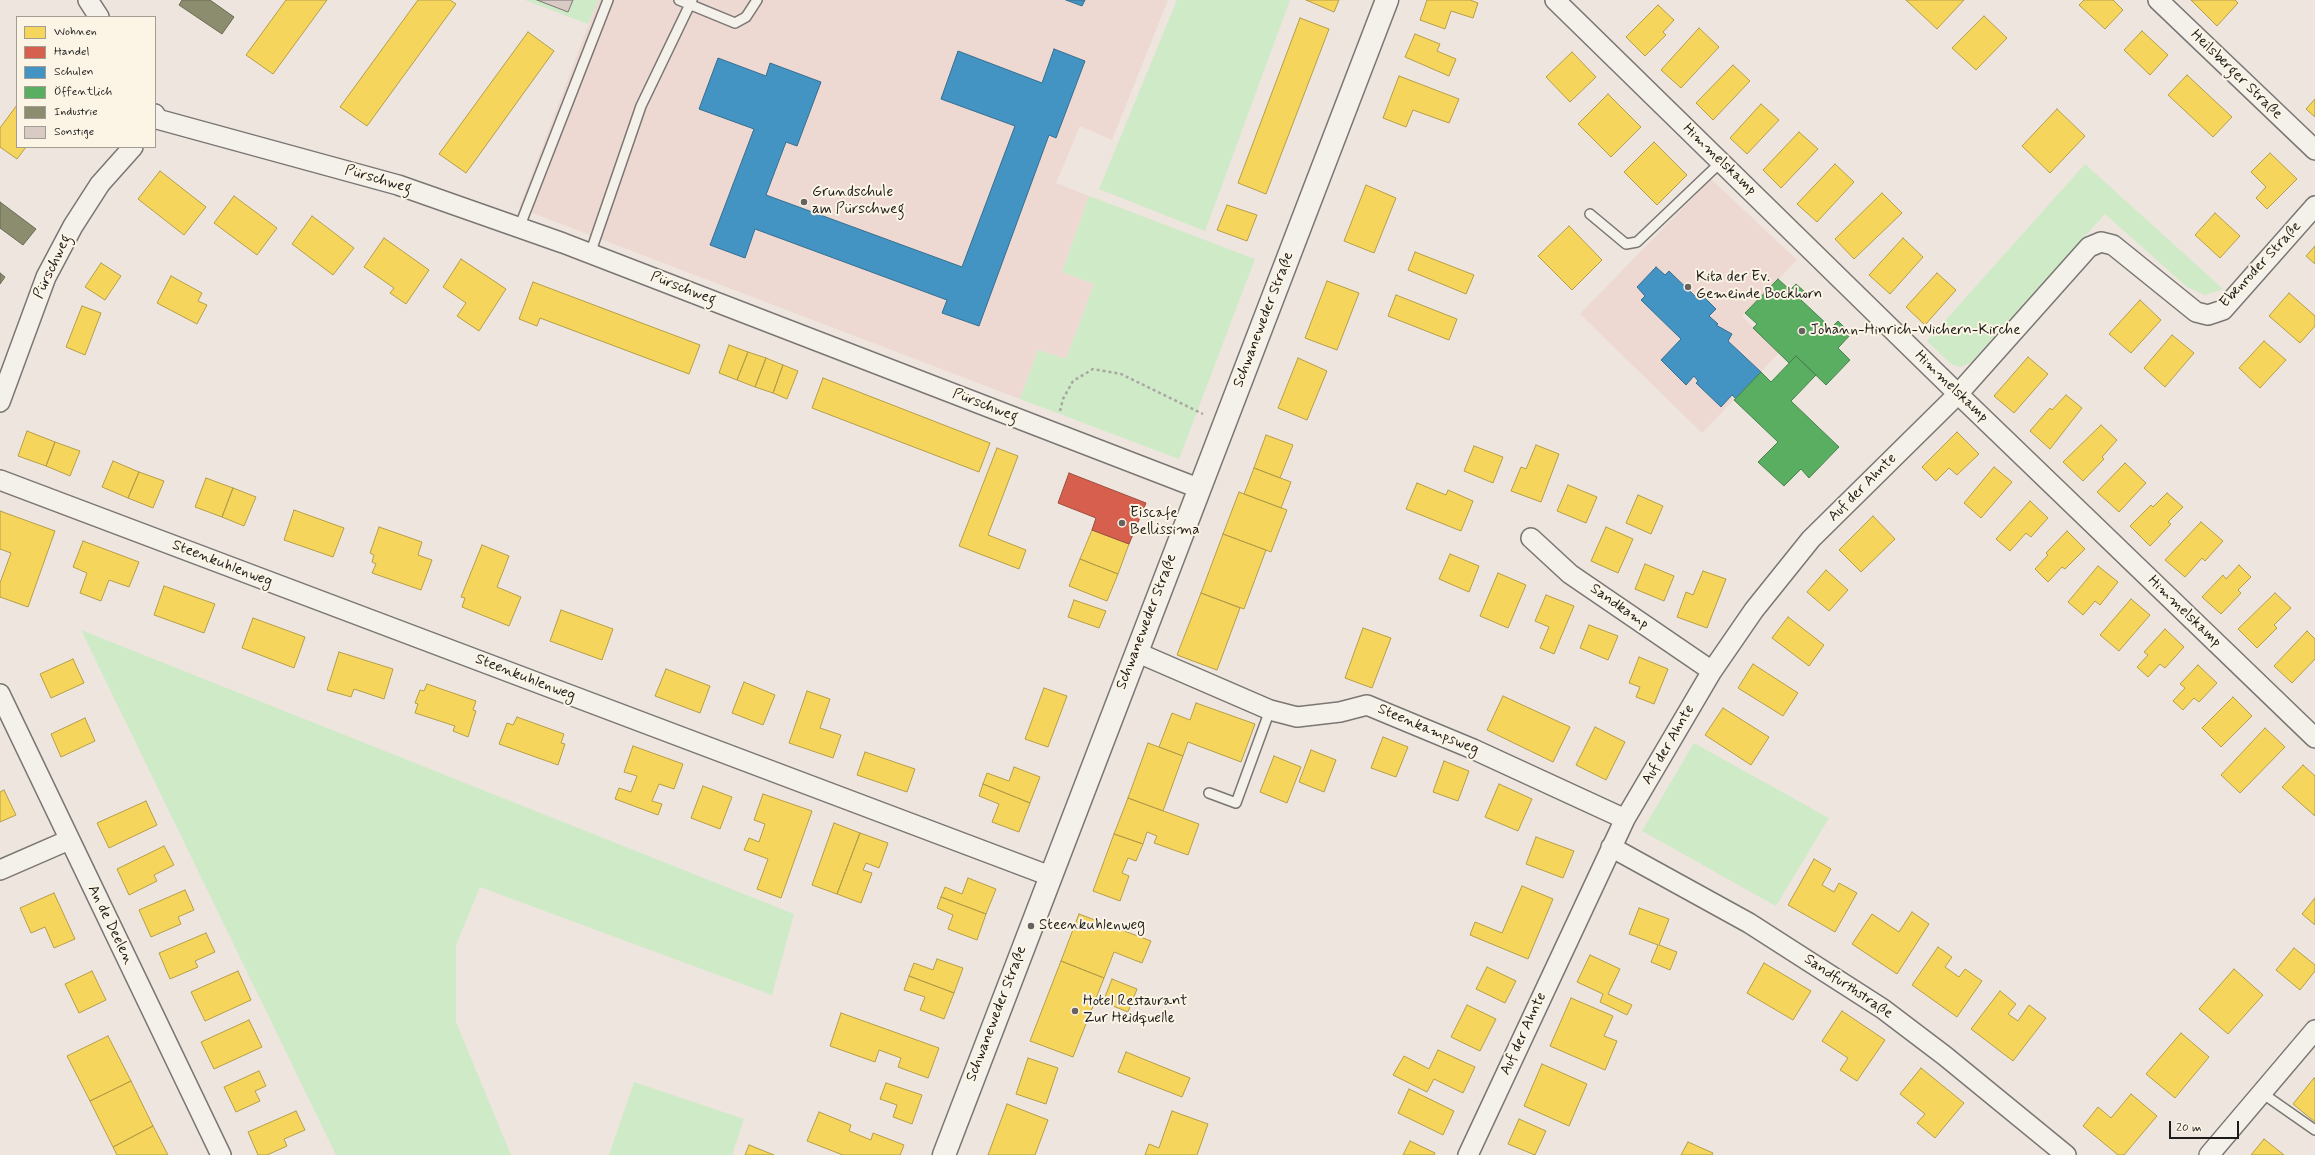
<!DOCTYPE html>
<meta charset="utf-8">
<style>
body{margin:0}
#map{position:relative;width:2315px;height:1155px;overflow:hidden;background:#eee5de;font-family:Mynerve,sans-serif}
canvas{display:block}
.legend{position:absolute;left:16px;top:16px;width:140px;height:132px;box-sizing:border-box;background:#fcf5e5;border:1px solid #a29e95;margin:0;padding:5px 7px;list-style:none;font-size:12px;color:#1c1c1c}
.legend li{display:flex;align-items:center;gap:8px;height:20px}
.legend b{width:20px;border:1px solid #a29e95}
.scale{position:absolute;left:2169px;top:1121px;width:70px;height:18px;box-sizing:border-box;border:2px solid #1c1c1c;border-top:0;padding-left:5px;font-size:12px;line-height:14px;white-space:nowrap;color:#1c1c1c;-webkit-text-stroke:3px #fcf5e5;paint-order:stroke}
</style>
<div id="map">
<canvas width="2315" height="1155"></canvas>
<ul class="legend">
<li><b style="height:11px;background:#f6d55c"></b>Wohnen</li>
<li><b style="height:11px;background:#d6604d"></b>Handel</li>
<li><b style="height:11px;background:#4393c3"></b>Schulen</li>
<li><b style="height:11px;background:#5aae61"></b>Öffentlich</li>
<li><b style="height:11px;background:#8c8c6e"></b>Industrie</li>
<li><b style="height:11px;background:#d9cac6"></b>Sonstige</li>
</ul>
<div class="scale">20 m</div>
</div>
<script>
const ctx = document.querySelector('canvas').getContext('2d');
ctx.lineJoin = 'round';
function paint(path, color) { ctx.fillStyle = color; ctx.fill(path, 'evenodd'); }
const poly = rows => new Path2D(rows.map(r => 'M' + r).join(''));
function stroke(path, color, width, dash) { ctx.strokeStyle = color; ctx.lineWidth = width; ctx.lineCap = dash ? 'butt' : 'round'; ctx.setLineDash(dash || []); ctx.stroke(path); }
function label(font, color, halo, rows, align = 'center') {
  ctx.font = font + ' Mynerve,sans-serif'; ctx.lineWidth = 4; ctx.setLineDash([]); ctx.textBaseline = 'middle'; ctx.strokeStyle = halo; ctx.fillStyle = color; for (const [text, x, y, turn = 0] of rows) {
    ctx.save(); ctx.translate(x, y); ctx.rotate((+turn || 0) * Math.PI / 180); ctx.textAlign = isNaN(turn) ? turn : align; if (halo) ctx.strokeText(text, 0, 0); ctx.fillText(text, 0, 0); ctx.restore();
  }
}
const built = poly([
 [598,0,1168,0,1112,140,1080,126,1056,183,1089,196,1062,272,1094,284,1066,359,1038,350,1020,399,519,208],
 [1711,179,1797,260,1742,316,1779,353,1702,433,1580,314]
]);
const green = poly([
 [525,0,598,0,588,24],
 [1177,0,1290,0,1205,231,1099,189],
 [2085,164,2223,289,2205,295,2187,287,2105,214,1971,362,1960,367,1951,364,1927,341],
 [1089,196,1255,259,1179,459,1020,399,1038,350,1066,359,1094,284,1062,272],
 [81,630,794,914,772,995,480,887,456,945,456,1022,511,1155,336,1155],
 [1694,743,1829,818,1776,906,1642,831],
 [634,1082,744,1119,732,1155,609,1155]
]);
const homes = poly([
 [286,0,327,0,273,74,246,55,286,0],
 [418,0,450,0,456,4,367,126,340,107,418,0],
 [1306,0,1339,0,1334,12,1306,0],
 [1427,0,1470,0,1478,3,1473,18,1451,11,1445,29,1420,20,1427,0],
 [1906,0,1964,0,1937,29,1906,0],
 [2084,0,2113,0,2123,10,2105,29,2079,5,2084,0],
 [2191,0,2235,0,2238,3,2217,26,2191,0],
 [1658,5,1674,20,1663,32,1666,35,1645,56,1626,37,1658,5],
 [1984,16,2007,38,1976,70,1952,48,1984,16],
 [1300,18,1329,29,1266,194,1238,183,1300,18],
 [1699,28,1719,47,1681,88,1661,70,1699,28],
 [2142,31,2168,55,2150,75,2124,50,2142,31],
 [528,32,554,51,466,173,439,154,528,32],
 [1415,34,1440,44,1437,51,1456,59,1449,76,1405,57,1415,34],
 [1572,52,1596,77,1570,102,1546,77,1572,52],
 [1733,65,1750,81,1713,120,1696,103,1733,65],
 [2187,75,2232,117,2213,137,2168,95,2187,75],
 [1399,76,1459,99,1449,123,1413,110,1406,127,1383,118,1399,76],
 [1608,94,1641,127,1611,157,1578,124,1608,94],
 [2315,99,2315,117,2306,109,2315,99],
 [1761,104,1779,120,1747,154,1730,138,1761,104],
 [17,105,17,147,26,147,17,159,0,147,0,128,17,105],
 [2057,109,2085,136,2050,173,2022,146,2057,109],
 [1799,132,1818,149,1781,188,1763,170,1799,132],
 [1654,142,1687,175,1657,205,1624,172,1654,142],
 [2270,153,2297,179,2267,209,2256,198,2266,187,2251,172,2270,153],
 [1835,164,1854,182,1817,222,1797,204,1835,164],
 [160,171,206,207,184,235,138,199,160,171],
 [1366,185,1396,198,1374,253,1344,241,1366,185],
 [1882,193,1902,213,1854,259,1835,239,1882,193],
 [234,196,277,228,257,255,214,223,234,196],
 [1227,205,1257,215,1247,241,1217,230,1227,205],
 [2215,213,2240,236,2220,258,2195,235,2215,213],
 [312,216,354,248,333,275,292,244,312,216],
 [1569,226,1602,260,1572,290,1538,256,1569,226],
 [384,238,429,270,406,304,390,293,394,288,364,267,384,238],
 [1903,238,1923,257,1890,294,1869,275,1903,238],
 [2315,246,2315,264,2306,256,2315,246],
 [1415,252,1474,275,1466,294,1408,270,1415,252],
 [461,259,506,289,479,331,457,316,466,303,443,287,461,259],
 [101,263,121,276,105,300,85,287,101,263],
 [1937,273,1956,290,1925,325,1906,307,1937,273],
 [171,276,202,293,198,301,207,305,197,324,157,303,171,276],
 [1327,281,1359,293,1337,350,1305,338,1327,281],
 [533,282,700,345,689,374,540,318,537,326,519,319,533,282],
 [2289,293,2315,316,2315,326,2300,343,2269,316,2289,293],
 [1396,295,1457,319,1449,340,1388,316,1396,295],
 [2140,300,2161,320,2131,353,2109,334,2140,300],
 [82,306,101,313,85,355,66,347,82,306],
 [2172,335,2194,353,2165,387,2144,368,2172,335],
 [2264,341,2286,360,2260,388,2239,368,2264,341],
 [729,345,748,352,737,380,719,373,729,345],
 [748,352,766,358,755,387,737,380,748,352],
 [2028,357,2048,374,2014,413,1994,396,2028,357],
 [766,358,783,365,773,393,755,387,766,358],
 [1298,358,1327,371,1307,420,1278,408,1298,358],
 [783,365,798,371,787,399,773,393,783,365],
 [823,378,990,443,979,472,812,408,823,378],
 [2066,395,2082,408,2050,449,2030,431,2050,408,2052,410,2066,395],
 [2101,425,2117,440,2102,457,2104,459,2083,481,2063,462,2101,425],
 [27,431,55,442,46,466,18,456,27,431],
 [1957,432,1979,454,1957,475,1949,468,1936,481,1922,467,1957,432],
 [1266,435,1293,445,1280,478,1254,468,1266,435],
 [55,442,80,451,70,476,46,466,55,442],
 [1536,445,1559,454,1541,502,1511,491,1521,467,1526,469,1536,445],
 [1474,446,1503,457,1493,483,1464,471,1474,446],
 [997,448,1018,456,988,535,1026,550,1019,569,959,546,997,448],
 [113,461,139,472,128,498,102,487,113,461],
 [2125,463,2146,483,2119,512,2097,492,2125,463],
 [1994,467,2012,482,1981,518,1964,503,1994,467],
 [1254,468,1291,482,1281,508,1244,494,1254,468],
 [139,472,164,481,153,508,128,498,139,472],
 [206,478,233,488,222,517,195,507,206,478],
 [1417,483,1446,495,1448,490,1473,501,1461,531,1406,509,1417,483],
 [1568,485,1597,497,1586,523,1557,511,1568,485],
 [233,488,256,497,244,526,222,517,233,488],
 [1239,492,1287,510,1271,552,1223,534,1239,492],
 [2167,493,2183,507,2168,522,2171,524,2150,546,2130,526,2151,505,2153,507,2167,493],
 [1638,495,1663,506,1651,534,1626,523,1638,495],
 [2030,501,2048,518,2031,537,2026,533,2010,551,1996,539,2030,501],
 [294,510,344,528,333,557,284,540,294,510],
 [0,511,55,531,28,607,0,597,0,583,11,553,0,549,0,511],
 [1873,516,1895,539,1861,572,1839,550,1873,516],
 [2201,522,2223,541,2205,561,2202,558,2185,577,2165,560,2201,522],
 [379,527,422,542,418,555,432,560,421,590,372,573,376,564,372,562,374,555,370,553,379,527],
 [1606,527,1633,539,1618,573,1591,561,1606,527],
 [1092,530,1129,544,1118,574,1080,559,1092,530],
 [2067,531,2085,549,2065,569,2062,567,2048,582,2035,569,2048,555,2046,553,2067,531],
 [1223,534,1266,550,1244,609,1201,593,1223,534],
 [83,541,139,562,129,587,109,580,101,601,80,593,87,573,73,567,83,541],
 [482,545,509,556,497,587,521,597,509,626,462,607,465,598,461,597,482,545],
 [1450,554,1479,566,1469,592,1439,579,1450,554],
 [1080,559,1118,574,1107,601,1069,586,1080,559],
 [1645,564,1674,576,1664,601,1635,589,1645,564],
 [2239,565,2251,577,2238,590,2241,593,2221,614,2202,597,2223,575,2226,579,2239,565],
 [2098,566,2118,582,2100,605,2095,601,2083,615,2068,602,2098,566],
 [1826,570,1848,590,1829,611,1807,592,1826,570],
 [1703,571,1726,579,1707,628,1677,617,1686,592,1693,595,1703,571],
 [1498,573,1526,585,1508,628,1480,616,1498,573],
 [164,586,215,604,204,633,154,615,164,586],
 [1201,593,1240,608,1217,670,1177,655,1201,593],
 [2275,593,2291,608,2274,625,2277,628,2257,648,2238,629,2275,593],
 [1546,595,1574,606,1554,654,1540,648,1549,627,1535,621,1546,595],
 [2131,599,2150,615,2119,651,2100,635,2131,599],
 [1074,600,1106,611,1099,628,1068,617,1074,600],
 [561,610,613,629,602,660,550,641,561,610],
 [1788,617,1824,645,1809,666,1772,638,1788,617],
 [253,618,305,637,294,668,242,648,253,618],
 [1589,625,1618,636,1608,660,1580,648,1589,625],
 [1363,628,1391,638,1372,688,1345,678,1363,628],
 [2165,629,2184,647,2165,668,2160,664,2148,677,2137,667,2148,655,2144,652,2165,629],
 [2307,631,2315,639,2315,659,2292,683,2274,666,2307,631],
 [339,652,393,669,384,699,354,689,351,697,327,690,339,652],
 [1639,657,1668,669,1654,704,1636,697,1640,687,1629,683,1639,657],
 [73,659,84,683,51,698,40,674,73,659],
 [1753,664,1798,693,1783,716,1738,688,1753,664],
 [2198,665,2217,683,2199,702,2194,698,2183,710,2173,701,2185,688,2180,684,2198,665],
 [666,669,710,686,700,713,655,696,666,669],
 [744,682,775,695,763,725,732,713,744,682],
 [427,684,476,701,473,710,476,711,468,737,453,731,455,726,415,713,418,704,415,703,420,690,424,691,427,684],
 [1044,688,1067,696,1048,747,1025,739,1044,688],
 [807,691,830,699,820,728,841,735,833,758,789,743,807,691],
 [1503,696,1570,727,1553,762,1487,730,1503,696],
 [2233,697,2252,716,2221,747,2202,728,2233,697],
 [1196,703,1255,724,1241,762,1188,742,1183,756,1159,747,1172,713,1190,720,1196,703],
 [1723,708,1769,737,1751,765,1705,735,1723,708],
 [517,717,564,734,561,743,565,744,558,765,499,744,507,723,513,725,517,717],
 [85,718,95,741,61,757,51,734,85,718],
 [1595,727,1625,742,1606,780,1576,765,1595,727],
 [2265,728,2285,747,2240,793,2221,775,2265,728],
 [1383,737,1408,747,1396,777,1371,768,1383,737],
 [1148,743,1183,756,1163,811,1128,798,1148,743],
 [633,746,683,764,674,789,659,784,652,801,662,804,658,815,615,799,619,788,631,792,637,776,624,772,633,746],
 [1311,750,1336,760,1324,792,1299,782,1311,750],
 [865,752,915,769,907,792,857,775,865,752],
 [1274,756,1301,767,1287,803,1260,792,1274,756],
 [1444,761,1469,771,1458,801,1433,792,1444,761],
 [2303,765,2315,776,2315,816,2282,787,2303,765],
 [1014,767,1040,777,1030,803,983,784,987,773,1009,781,1014,767],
 [983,784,1030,803,1019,832,992,822,999,804,979,796,983,784],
 [1499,784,1532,799,1518,831,1485,817,1499,784],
 [703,786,732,797,720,829,691,818,703,786],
 [4,790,16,815,0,822,0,792,4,790],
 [763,794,812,811,781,898,757,889,768,859,744,850,749,838,759,842,765,824,754,820,763,794],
 [1128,798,1199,824,1188,855,1154,843,1157,836,1147,832,1143,844,1114,834,1128,798],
 [146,801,157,825,109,848,97,823,146,801],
 [834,823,860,833,837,894,812,885,834,823],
 [860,833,888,843,879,868,866,863,863,870,872,873,861,903,837,894,860,833],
 [1114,834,1143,844,1136,861,1128,858,1122,873,1129,876,1120,901,1093,891,1114,834],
 [1536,837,1574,851,1563,878,1526,864,1536,837],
 [164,846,174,865,154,875,157,881,129,895,117,869,164,846],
 [1814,859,1831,869,1822,885,1834,892,1839,883,1857,893,1835,932,1788,905,1814,859],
 [968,878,996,889,986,914,941,897,945,887,962,894,968,878],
 [1522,886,1553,899,1528,959,1470,935,1475,922,1502,933,1522,886],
 [185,890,194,910,178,917,181,924,151,937,139,910,185,890],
 [54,893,75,939,54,948,45,927,31,933,20,908,54,893],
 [941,897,986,914,977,940,948,929,953,915,937,908,941,897],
 [2315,898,2315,925,2302,914,2315,898],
 [1639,908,1669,919,1659,945,1677,952,1670,970,1651,962,1658,945,1629,934,1639,908],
 [1912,912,1929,924,1897,974,1852,944,1872,914,1899,932,1912,912],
 [1079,914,1151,941,1142,963,1114,952,1104,978,1061,961,1079,914],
 [206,933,215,952,195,961,198,967,170,979,159,953,206,933],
 [1938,947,1952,957,1945,967,1959,977,1965,969,1982,981,1957,1017,1912,985,1938,947],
 [2294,948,2315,965,2315,971,2300,990,2276,970,2294,948],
 [1590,955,1620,969,1608,994,1632,1005,1627,1015,1600,1002,1603,994,1577,982,1590,955],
 [937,959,963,968,954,993,909,976,914,963,933,970,937,959],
 [1061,961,1104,978,1073,1057,1030,1041,1061,961],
 [1764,963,1811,991,1793,1020,1747,993,1764,963],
 [1487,967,1516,981,1505,1003,1476,989,1487,967],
 [2234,969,2263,995,2228,1034,2199,1009,2234,969],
 [92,971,106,1000,79,1013,65,984,92,971],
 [238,971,251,1000,205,1021,191,992,238,971],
 [909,976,954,993,944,1019,920,1010,925,997,904,990,909,976],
 [1112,979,1137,989,1128,1012,1103,1002,1112,979],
 [2000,991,2016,1004,2008,1014,2018,1021,2029,1005,2046,1018,2013,1061,1971,1029,2000,991],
 [1571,998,1613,1016,1604,1036,1617,1041,1605,1070,1550,1046,1571,998],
 [1467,1005,1496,1019,1480,1051,1451,1037,1467,1005],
 [1842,1011,1885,1040,1857,1081,1840,1070,1848,1058,1822,1041,1842,1011],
 [841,1013,939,1048,928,1078,898,1067,901,1058,879,1050,875,1062,830,1046,841,1013],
 [249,1020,262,1047,214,1069,201,1042,249,1020],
 [2181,1033,2209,1057,2175,1098,2146,1074,2181,1033],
 [108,1036,131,1081,90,1101,67,1056,108,1036],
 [1438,1050,1475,1067,1463,1093,1434,1079,1427,1092,1393,1075,1404,1056,1429,1069,1438,1050],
 [1126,1052,1190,1078,1182,1097,1118,1072,1126,1052],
 [1028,1058,1058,1068,1046,1104,1016,1094,1028,1058],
 [1542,1064,1587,1084,1569,1126,1524,1106,1542,1064],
 [1921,1068,1964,1103,1935,1138,1917,1123,1925,1114,1900,1094,1921,1068],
 [259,1071,266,1086,255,1091,260,1101,236,1112,224,1087,259,1071],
 [2314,1078,2315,1079,2315,1122,2293,1104,2314,1078],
 [131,1081,153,1126,113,1147,90,1101,131,1081],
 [886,1083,922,1095,912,1124,893,1117,897,1105,880,1099,886,1083],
 [1409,1089,1454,1111,1443,1135,1398,1113,1409,1089],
 [2131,1094,2157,1116,2124,1155,2118,1155,2083,1126,2098,1107,2111,1118,2131,1094],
 [1007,1104,1048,1120,1035,1155,988,1155,1007,1104],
 [296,1111,305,1130,284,1139,287,1146,267,1155,258,1155,248,1132,296,1111],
 [1172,1111,1208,1124,1197,1155,1145,1155,1149,1144,1159,1148,1172,1111],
 [819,1112,851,1125,849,1131,871,1140,873,1133,904,1145,900,1155,843,1155,807,1141,819,1112],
 [1519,1119,1546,1131,1535,1155,1508,1144,1519,1119],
 [153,1126,168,1155,117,1155,113,1147,153,1126],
 [2264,1139,2284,1155,2251,1155,2264,1139],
 [1410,1141,1435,1153,1434,1155,1403,1155,1410,1141],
 [1688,1142,1713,1153,1712,1155,1681,1155,1688,1142],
 [749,1145,774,1155,745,1155,749,1145]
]);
const shops = poly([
 [1069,473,1146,503,1129,544,1092,530,1096,518,1058,503,1069,473]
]);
const schools = poly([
 [1066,0,1085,0,1082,6,1066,0],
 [1054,49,1085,61,1056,138,1049,135,979,326,942,313,947,300,755,229,745,258,710,245,754,129,699,109,718,58,766,76,770,63,821,82,797,146,786,142,766,195,962,267,1015,126,941,99,958,51,1042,83,1054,49],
 [1656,267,1665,275,1669,271,1699,300,1703,296,1716,309,1709,316,1718,324,1716,325,1732,334,1728,341,1761,372,1736,399,1732,395,1721,407,1696,383,1698,381,1694,376,1686,385,1661,360,1681,339,1641,300,1645,296,1637,287,1656,267]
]);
const public = poly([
 [1778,279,1790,290,1796,284,1806,293,1800,299,1831,328,1838,321,1851,334,1838,348,1850,360,1826,385,1796,356,1789,363,1753,328,1757,324,1745,313,1778,279],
 [1796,356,1816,375,1791,401,1839,447,1809,478,1801,469,1784,486,1758,462,1778,442,1734,400,1761,372,1771,382,1796,356]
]);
const industry = poly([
 [182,0,210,0,234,17,222,34,179,5,182,0],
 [0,202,36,229,23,245,0,228,0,202],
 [0,273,5,277,0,284,0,273]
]);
const building = poly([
 [537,0,573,0,568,12,537,0]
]);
const path = poly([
 [1060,411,1063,399,1073,381,1093,369,1121,374,1203,414]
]);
const lane = poly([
 [679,0,735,23,746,17,757,0],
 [1590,214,1626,244,1637,242,1721,162],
 [519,228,608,0],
 [590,254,641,106,692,0],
 [1209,793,1236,803,1270,710],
 [2262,1093,2315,1130]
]);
const street = poly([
 [88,0,99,17],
 [1555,0,1958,394,2315,738],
 [2158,0,2315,150],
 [155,114,157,119,398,185,563,243,1198,488],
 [0,402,46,277,73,226,100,184,133,147],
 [0,480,1050,876],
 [1531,538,1570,574,1712,671],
 [1136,652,1270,710,1297,717,1340,712,1367,705,1473,749,1625,819],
 [0,694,221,1155],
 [1611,847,1749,923,1883,1009,1945,1056,2066,1155],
 [0,870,69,840],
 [1468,1155,1625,819,1712,671,1754,610,1811,539,1958,394,2089,247,2101,242,2113,245,2196,312,2208,315,2223,310,2315,206],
 [2209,1155,2315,1030]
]);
const secondary = poly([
 [944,1155,1387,0]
]);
const markers = [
 [804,202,4,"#666260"],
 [1688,287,4,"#666260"],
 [1802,331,4,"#666260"],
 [1122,523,4,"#666260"],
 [1031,926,4,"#666260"],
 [1075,1011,4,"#666260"]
];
const streetNames = [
 ["Heilsberger Straße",2236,75,44],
 ["Himmelskamp",1719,160,44],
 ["Pürschweg",378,180,16],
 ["Ebenroder Straße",2261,265,-47],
 ["Pürschweg",53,267,-65],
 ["Pürschweg",683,289,21],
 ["Schwaneweder Straße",1264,320,-69],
 ["Himmelskamp",1951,387,44],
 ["Pürschweg",985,406,21],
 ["Auf der Ahnte",1863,488,-45],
 ["Steenkuhlenweg",222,564,21],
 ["Sandkamp",1619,607,35],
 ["Himmelskamp",2184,612,44],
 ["Schwaneweder Straße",1147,622,-69],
 ["Steenkuhlenweg",525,678,21],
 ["Steenkampsweg",1428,730,23],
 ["Auf der Ahnte",1669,745,-60],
 ["An de Deelen",110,925,64],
 ["Sandfurthstraße",1848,987,34],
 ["Schwaneweder Straße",997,1014,-69],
 ["Auf der Ahnte",1524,1034,-65]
];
const poiNames = [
 ["Grundschule",812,193],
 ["am Pürschweg",812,210],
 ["Kita der Ev.",1696,278],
 ["Gemeinde Bockhorn",1696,295],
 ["Johann-Hinrich-Wichern-Kirche",1810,331],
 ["Eiscafe",1130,514],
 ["Bellissima",1130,531],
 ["Steenkuhlenweg",1039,926],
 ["Hotel Restaurant",1083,1002],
 ["Zur Heidquelle",1083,1019]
];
paint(built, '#edd9d1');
paint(green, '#cfeac6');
paint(homes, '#f6d55c');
stroke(homes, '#b59e49', 1);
paint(shops, '#d6604d');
stroke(shops, '#9e4c3e', 1);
paint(schools, '#4393c3');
stroke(schools, '#376f91', 1);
paint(public, '#5aae61');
stroke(public, '#47824c', 1);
paint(industry, '#8c8c6e');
stroke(industry, '#6a6a55', 1);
paint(building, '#d9cac6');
stroke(building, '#7a7673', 1);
stroke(lane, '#7a7673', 12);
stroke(street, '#7a7673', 22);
stroke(secondary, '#7a7673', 25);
stroke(path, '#aaa7a3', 2.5, [3, 3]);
stroke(lane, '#f4f0ea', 9);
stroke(street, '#f4f0ea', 19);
stroke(secondary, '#f4f0ea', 22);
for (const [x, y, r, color] of markers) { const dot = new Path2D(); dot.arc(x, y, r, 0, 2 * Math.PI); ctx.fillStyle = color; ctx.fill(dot); stroke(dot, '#fcf5e5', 1.5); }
label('15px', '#1c1c1c', '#fcf5e5', streetNames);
label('15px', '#1c1c1c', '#fcf5e5', poiNames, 'left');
</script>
